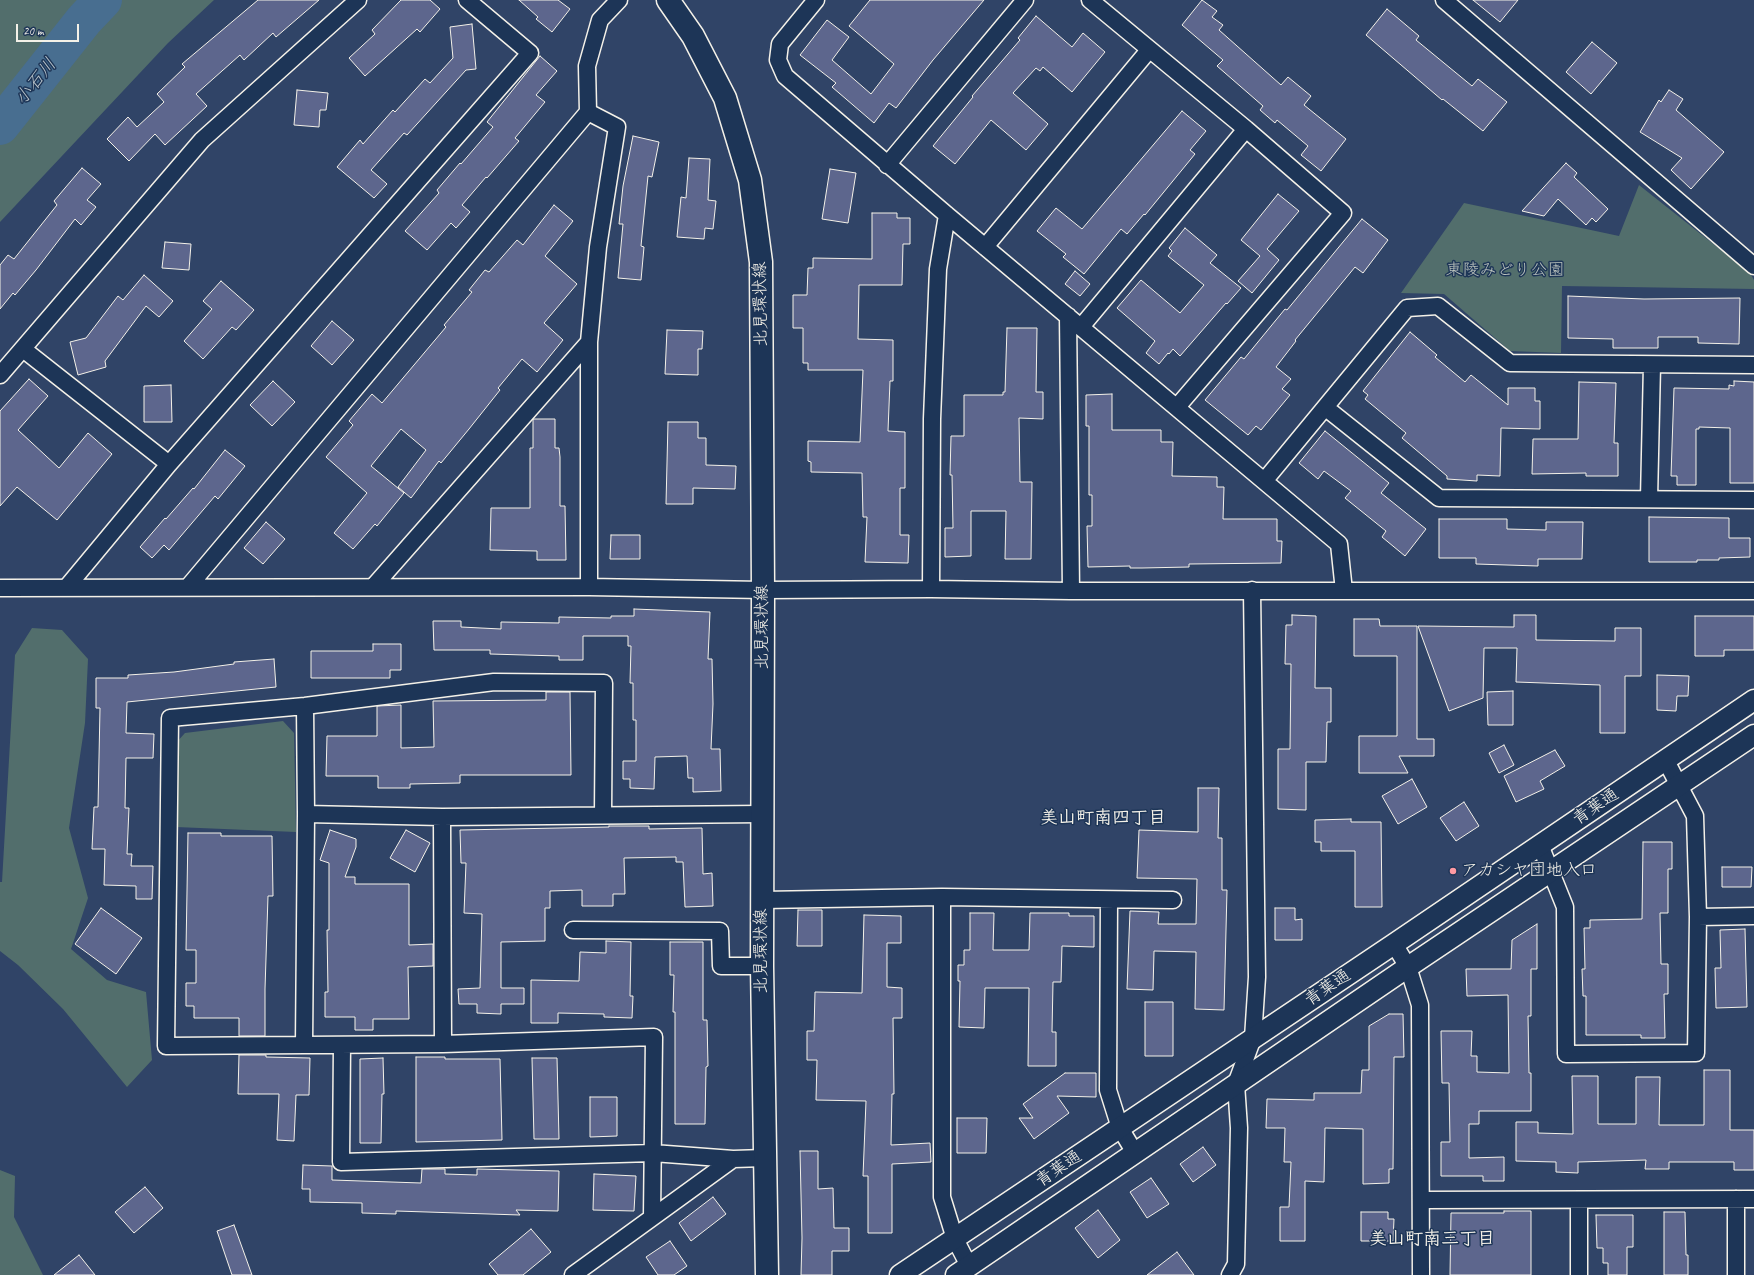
<!DOCTYPE html>
<meta charset="utf-8">
<style>
body{margin:0}
#map{position:relative;width:1754px;height:1275px;overflow:hidden;background:#304467;font-family:Caveat,sans-serif}
canvas{display:block}
.scale{position:absolute;left:16px;top:24px;width:63px;height:18px;box-sizing:border-box;border:2px solid #f4f1e8;border-top:0;padding-left:5px;font-size:12px;line-height:14px;white-space:nowrap;color:#f4f1e8;-webkit-text-stroke:3px #1d3557;paint-order:stroke}
</style>
<div id="map">
<canvas width="1754" height="1275"></canvas>
<div class="scale">20 m</div>
</div>
<script>
const ctx = document.querySelector('canvas').getContext('2d');
ctx.lineJoin = 'round';
function paint(path, color) { ctx.fillStyle = color; ctx.fill(path, 'evenodd'); }
const poly = rows => new Path2D(rows.map(r => 'M' + r).join(''));
function stroke(path, color, width, dash) { ctx.strokeStyle = color; ctx.lineWidth = width; ctx.lineCap = dash ? 'butt' : 'round'; ctx.setLineDash(dash || []); ctx.stroke(path); }
function label(font, color, halo, rows, align = 'center') {
  ctx.font = font + ' Caveat,"Klee One",sans-serif'; ctx.lineWidth = 3; ctx.setLineDash([]); ctx.textBaseline = 'middle'; ctx.strokeStyle = halo; ctx.fillStyle = color; for (const [text, x, y, turn = 0] of rows) {
    ctx.save(); ctx.translate(x, y); ctx.rotate((+turn || 0) * Math.PI / 180); ctx.textAlign = isNaN(turn) ? turn : align; if (halo) ctx.strokeText(text, 0, 0); ctx.fillText(text, 0, 0); ctx.restore();
  }
}
const green = poly([
 [0,0,214,0,168,43,0,222],
 [1639,185,1750,273,1754,280,1754,289,1562,286,1561,353,1510,351,1444,294,1401,293,1464,203,1619,236],
 [32,628,62,630,88,659,85,723,69,828,88,898,71,949,107,980,146,992,152,1060,127,1087,63,1009,18,965,0,951,0,882,2,882,15,655],
 [283,721,294,733,296,832,176,827,175,744,185,733],
 [0,1170,15,1176,14,1217,43,1275,0,1275]
]);
const river = poly([
 [0,126,84,20,103,0]
]);
const building = poly([
 [258,0,319,0,276,37,273,33,244,60,240,55,196,94,207,106,165,145,155,134,129,161,107,139,128,117,137,127,164,102,157,94,185,67,182,64,258,0],
 [401,0,430,0,440,9,420,32,417,29,365,76,349,58,375,34,372,30,401,0],
 [519,0,558,0,570,9,552,32,536,19,538,17,519,0],
 [870,0,984,0,933,60,896,108,889,103,874,123,832,87,836,83,800,55,827,20,849,37,832,60,871,94,894,64,849,26,870,0],
 [1202,0,1217,11,1212,17,1223,25,1219,30,1281,85,1288,77,1311,96,1304,105,1346,139,1321,171,1301,155,1308,146,1277,120,1275,123,1260,110,1263,106,1217,66,1223,60,1182,25,1202,0],
 [1473,0,1518,0,1500,22,1473,0],
 [1387,9,1419,36,1416,40,1472,86,1478,79,1507,102,1483,131,1443,99,1442,100,1366,35,1387,9],
 [1036,16,1072,47,1083,33,1105,52,1072,92,1043,67,1040,71,1036,68,1013,93,1048,124,1026,150,991,120,955,164,933,146,973,97,972,96,1020,40,1018,38,1036,16],
 [472,24,476,69,466,70,407,135,404,133,371,170,387,184,374,198,337,167,360,140,363,144,393,110,395,112,425,79,430,83,453,58,450,27,472,24],
 [1592,42,1617,63,1591,94,1566,72,1592,42],
 [540,56,557,71,536,95,545,102,515,138,519,141,487,178,486,177,462,205,470,212,456,228,451,223,427,250,405,231,439,193,437,190,460,163,461,164,493,127,487,122,540,56],
 [297,90,328,93,326,110,320,110,319,127,294,125,297,90],
 [1669,90,1683,99,1676,110,1724,152,1691,189,1671,170,1682,158,1640,132,1659,100,1661,102,1669,90],
 [1182,111,1206,131,1190,150,1195,154,1145,215,1144,214,1127,234,1121,229,1084,274,1063,257,1066,254,1037,231,1056,208,1082,229,1182,111],
 [633,136,659,142,652,177,648,176,641,246,644,247,641,280,618,278,623,224,619,224,623,186,633,136],
 [689,158,710,159,708,200,716,201,713,229,705,228,704,239,677,237,681,197,686,198,689,158],
 [1566,163,1577,173,1574,177,1608,209,1596,222,1592,218,1586,225,1558,199,1544,216,1522,211,1566,163],
 [82,168,101,184,87,200,96,207,81,225,75,219,36,270,15,295,13,293,0,309,0,265,8,255,14,259,57,205,54,201,82,168],
 [830,169,856,173,848,223,822,219,830,169],
 [1278,194,1299,211,1267,249,1279,260,1252,293,1238,281,1260,256,1241,240,1278,194],
 [554,205,573,221,545,256,577,284,544,323,563,340,537,372,522,359,498,388,500,390,469,429,441,463,439,461,411,498,398,487,426,450,401,429,371,466,404,493,377,526,375,524,353,549,334,533,367,493,326,457,353,425,349,421,372,394,382,403,446,327,444,325,472,292,469,290,485,270,489,272,517,240,523,245,554,205],
 [872,213,897,213,897,218,910,218,910,244,903,244,902,285,859,285,858,339,893,340,893,381,890,381,888,431,905,432,905,488,900,488,900,535,909,535,908,563,865,562,867,517,863,517,862,473,811,472,811,462,808,461,808,441,860,442,863,370,808,370,808,363,803,363,803,328,793,328,793,295,807,295,808,268,813,268,813,258,872,259,872,213],
 [1362,219,1388,240,1363,273,1355,267,1295,340,1296,341,1276,367,1291,379,1282,389,1290,395,1261,430,1256,426,1248,435,1205,400,1241,357,1244,359,1285,309,1287,310,1362,219],
 [1185,228,1217,255,1210,263,1241,288,1227,304,1226,303,1180,356,1173,349,1169,354,1168,353,1159,364,1146,353,1155,341,1117,308,1141,280,1180,313,1204,285,1168,256,1172,251,1169,248,1185,228],
 [165,242,191,244,189,270,162,268,165,242],
 [1075,271,1090,284,1080,296,1065,284,1075,271],
 [144,275,173,301,159,317,146,306,105,361,106,367,78,375,70,342,86,338,118,296,123,300,144,275],
 [221,281,254,310,236,330,232,327,203,359,184,341,212,309,203,301,221,281],
 [1568,296,1644,299,1740,298,1739,344,1698,343,1698,337,1658,337,1658,348,1613,348,1613,339,1568,338,1568,296],
 [332,321,354,340,332,365,311,346,332,321],
 [1007,328,1037,328,1036,392,1043,392,1043,419,1019,418,1020,482,1032,482,1031,559,1005,559,1006,511,971,511,971,556,945,557,945,528,953,528,952,475,950,475,951,436,964,436,964,395,1003,395,1003,392,1005,392,1007,328],
 [667,330,703,331,702,349,698,349,698,375,665,374,667,330],
 [1410,332,1437,355,1435,357,1465,382,1471,375,1508,405,1508,388,1535,388,1535,401,1540,401,1540,429,1501,428,1500,476,1477,475,1477,481,1447,479,1447,476,1402,438,1406,433,1365,399,1368,395,1363,391,1410,332],
 [29,379,48,396,18,430,59,468,88,433,112,454,57,520,17,487,0,506,0,411,29,379],
 [273,381,295,402,272,426,250,405,273,381],
 [1734,381,1754,382,1754,483,1730,483,1730,428,1699,427,1699,429,1696,429,1696,485,1677,485,1677,476,1671,476,1674,388,1729,389,1729,385,1734,386,1734,381],
 [1579,382,1616,383,1614,443,1618,443,1618,476,1586,476,1586,473,1532,474,1533,439,1578,439,1579,382],
 [171,385,172,422,144,422,144,386,171,385],
 [1112,394,1112,430,1161,430,1161,442,1173,442,1172,476,1217,477,1217,487,1224,487,1223,519,1277,519,1277,541,1282,541,1281,563,1189,564,1189,567,1142,568,1130,568,1130,566,1088,567,1087,526,1092,526,1092,495,1089,495,1089,426,1086,426,1086,395,1112,394],
 [533,419,555,419,555,448,559,448,560,457,560,506,565,506,566,560,537,560,537,551,490,550,491,508,530,508,530,448,533,448,533,419],
 [668,422,698,422,698,438,706,438,706,465,736,466,735,489,693,488,693,504,666,504,668,422],
 [1325,431,1389,483,1381,493,1426,529,1405,556,1382,537,1386,531,1345,498,1351,491,1324,471,1318,479,1299,463,1325,431],
 [225,450,245,466,218,499,215,496,169,550,164,545,152,558,140,547,165,518,166,519,193,488,194,489,225,450],
 [1649,517,1729,518,1729,538,1750,538,1750,557,1719,558,1719,560,1697,560,1697,562,1649,562,1649,517],
 [1439,519,1507,519,1507,529,1546,530,1546,522,1583,522,1582,559,1538,559,1538,566,1476,564,1476,558,1439,558,1439,519],
 [266,522,285,539,263,564,244,548,266,522],
 [611,535,640,535,640,559,610,559,611,535],
 [634,609,710,612,708,659,712,659,713,704,711,749,720,749,721,791,693,792,693,778,688,778,687,756,655,757,654,789,630,788,630,779,623,779,623,761,636,761,636,720,633,720,633,683,630,683,631,646,628,646,628,636,583,636,583,660,559,660,559,656,490,654,490,650,434,650,433,621,461,621,461,627,501,629,501,622,559,623,559,617,611,618,611,616,634,616,634,609],
 [1292,615,1316,616,1315,688,1331,688,1331,722,1327,722,1326,762,1306,762,1306,810,1278,809,1278,749,1290,749,1291,664,1285,664,1286,625,1292,625,1292,615],
 [1514,615,1536,615,1536,640,1615,641,1615,628,1641,628,1641,676,1625,676,1625,733,1600,733,1600,685,1516,682,1517,648,1484,648,1483,698,1449,711,1418,626,1514,627,1514,615],
 [1695,616,1754,616,1754,650,1724,650,1724,656,1695,656,1695,616],
 [1354,619,1379,619,1380,626,1417,626,1417,739,1434,739,1434,756,1399,756,1408,773,1359,773,1359,736,1397,736,1397,656,1354,656,1354,619],
 [373,644,401,644,401,670,390,670,390,678,311,678,311,651,373,651,373,644],
 [274,659,276,687,127,702,126,733,154,734,153,758,126,758,125,808,129,808,127,854,132,854,131,866,153,866,152,899,136,899,136,886,104,885,105,849,92,849,94,807,98,807,100,708,96,708,96,678,128,678,128,675,174,672,234,664,234,662,274,659],
 [1657,675,1689,676,1688,696,1677,696,1676,711,1657,710,1657,675],
 [1513,691,1513,725,1488,725,1487,692,1513,691],
 [546,692,570,692,571,775,460,775,460,783,410,784,410,788,378,788,378,776,326,776,327,736,377,736,377,706,401,705,401,748,434,747,433,701,546,700,546,692],
 [1504,745,1514,765,1499,773,1489,753,1504,745],
 [1555,750,1565,766,1540,781,1544,789,1516,802,1504,776,1555,750],
 [1412,779,1427,807,1398,824,1382,796,1412,779],
 [1198,788,1219,788,1218,838,1222,838,1222,890,1227,890,1224,1010,1195,1009,1196,952,1154,951,1153,990,1127,989,1130,911,1159,912,1158,924,1196,924,1197,879,1137,878,1139,830,1198,832,1198,788],
 [1464,802,1479,826,1456,841,1440,818,1464,802],
 [1351,819,1351,822,1381,822,1382,907,1355,907,1355,851,1321,851,1321,842,1315,842,1315,820,1351,819],
 [609,826,649,826,649,829,702,828,703,874,712,873,713,906,685,907,683,862,676,862,676,857,624,858,625,894,613,894,613,906,582,906,582,890,550,891,550,908,545,908,545,941,501,942,501,988,524,988,524,1004,501,1004,501,1014,477,1013,477,1004,459,1004,458,989,480,988,482,914,464,913,466,863,461,863,460,830,609,827,609,826],
 [330,830,356,839,356,847,345,877,355,877,355,884,409,884,409,945,433,944,433,966,408,967,409,1019,373,1019,373,1030,355,1030,355,1017,325,1017,325,992,328,992,327,930,329,930,329,863,320,860,330,830],
 [406,830,430,843,415,872,390,858,406,830],
 [188,833,221,833,221,836,272,836,273,896,268,896,265,989,265,1036,239,1036,239,1018,194,1018,194,1006,186,1006,186,983,196,983,196,950,186,950,188,833],
 [1643,842,1672,842,1672,869,1668,869,1668,913,1660,913,1661,964,1668,964,1668,994,1664,994,1665,1038,1641,1038,1641,1035,1586,1035,1586,996,1583,996,1582,969,1585,969,1584,928,1590,928,1590,920,1642,919,1643,842],
 [1722,867,1752,867,1751,887,1722,887,1722,867],
 [101,908,142,938,116,974,75,944,101,908],
 [1275,908,1295,908,1295,920,1302,919,1302,940,1275,940,1275,908],
 [798,910,822,910,822,946,797,946,798,910],
 [970,913,994,913,993,950,1029,950,1030,913,1069,913,1069,916,1094,916,1094,947,1062,946,1061,982,1053,982,1052,1032,1056,1032,1056,1066,1028,1066,1029,988,985,988,984,1028,959,1027,960,981,958,981,958,965,964,965,964,950,970,950,970,913],
 [864,915,901,916,901,943,887,943,887,987,902,988,902,1018,893,1018,894,1094,892,1094,891,1145,930,1143,931,1162,892,1164,892,1233,868,1233,868,1176,863,1176,866,1101,816,1100,817,1060,807,1060,807,1031,814,1031,815,992,862,993,864,915],
 [1537,924,1537,969,1531,969,1531,1016,1528,1016,1529,1073,1531,1073,1531,1111,1479,1111,1479,1124,1469,1124,1469,1158,1504,1157,1504,1181,1483,1181,1483,1176,1441,1176,1441,1142,1450,1142,1449,1083,1442,1083,1441,1031,1472,1031,1471,1056,1477,1056,1477,1072,1509,1073,1508,995,1467,996,1466,969,1511,969,1512,940,1537,924],
 [1745,929,1747,1007,1716,1008,1715,968,1721,968,1720,930,1745,929],
 [606,941,631,942,630,996,633,996,632,1018,604,1017,604,1014,558,1013,558,1023,531,1023,531,980,579,981,580,952,606,953,606,941],
 [670,942,703,942,703,1020,707,1020,708,1066,706,1067,705,1124,675,1124,675,1012,673,1012,674,975,670,975,670,942],
 [1145,1002,1173,1002,1173,1056,1145,1056,1145,1002],
 [1389,1014,1403,1014,1404,1057,1394,1057,1393,1169,1389,1169,1389,1183,1363,1184,1363,1129,1325,1128,1324,1182,1305,1181,1305,1241,1280,1241,1280,1207,1289,1207,1291,1162,1284,1162,1285,1128,1266,1128,1267,1099,1314,1100,1314,1093,1361,1093,1362,1070,1369,1070,1369,1026,1389,1014],
 [239,1055,266,1055,266,1057,310,1058,309,1095,296,1095,294,1141,277,1140,279,1094,238,1094,239,1055],
 [416,1057,445,1057,445,1059,500,1059,502,1140,416,1142,416,1057],
 [383,1058,384,1094,382,1094,381,1143,360,1143,360,1059,383,1058],
 [532,1058,557,1058,559,1139,534,1139,532,1058],
 [1704,1070,1730,1070,1730,1130,1754,1130,1754,1170,1734,1170,1734,1162,1669,1162,1669,1169,1645,1169,1646,1160,1578,1162,1578,1173,1556,1172,1556,1162,1516,1161,1516,1122,1538,1122,1538,1133,1573,1134,1572,1076,1598,1076,1598,1124,1636,1124,1636,1077,1660,1077,1659,1125,1704,1125,1704,1070],
 [1065,1073,1096,1073,1096,1097,1057,1096,1069,1113,1034,1139,1019,1118,1033,1118,1023,1104,1065,1073],
 [590,1097,617,1097,617,1136,590,1137,590,1097],
 [957,1118,987,1118,986,1153,957,1153,957,1118],
 [1203,1147,1216,1165,1193,1182,1180,1164,1203,1147],
 [800,1151,818,1151,818,1189,833,1188,834,1228,849,1228,849,1251,832,1251,832,1275,801,1275,802,1238,800,1151],
 [303,1165,332,1166,332,1180,421,1183,422,1169,445,1169,445,1174,477,1175,477,1169,559,1171,558,1211,516,1210,520,1215,396,1211,396,1214,362,1213,362,1203,310,1202,310,1189,302,1189,303,1165],
 [594,1174,636,1176,634,1211,593,1210,594,1174],
 [1151,1178,1169,1204,1147,1218,1130,1192,1151,1178],
 [145,1187,163,1208,134,1233,115,1212,145,1187],
 [713,1197,726,1214,691,1241,679,1223,713,1197],
 [1098,1210,1120,1240,1098,1258,1075,1228,1098,1210],
 [1504,1211,1531,1211,1531,1275,1450,1275,1451,1213,1504,1213,1504,1211],
 [1361,1212,1388,1212,1388,1219,1394,1219,1393,1241,1361,1241,1361,1212],
 [1664,1212,1685,1212,1686,1255,1688,1255,1688,1275,1664,1275,1664,1212],
 [1596,1215,1633,1215,1633,1247,1627,1247,1627,1275,1608,1275,1608,1263,1603,1263,1603,1248,1597,1248,1596,1215],
 [234,1225,252,1275,232,1275,217,1231,234,1225],
 [531,1229,551,1252,523,1275,498,1275,489,1264,531,1229],
 [670,1241,687,1266,674,1275,658,1275,646,1257,670,1241],
 [1177,1252,1194,1275,1147,1275,1177,1252],
 [79,1255,95,1275,54,1275,79,1255]
]);
const minor = poly([
 [816,0,780,44,778,60,785,76,947,215,1339,544,1344,591],
 [1090,0,1246,129,1343,213,1177,407],
 [1444,0,1754,266],
 [588,112,617,127,598,247,589,342,589,587],
 [887,165,1025,0],
 [985,247,1149,50],
 [1068,316,1071,591],
 [1081,327,1246,129],
 [23,349,169,464],
 [0,375,202,140,358,0],
 [1326,408,1439,498,1754,500],
 [1265,480,1407,308,1438,306,1510,363,1754,365],
 [1649,499,1652,365],
 [188,587,588,112,587,66,600,20,619,0],
 [373,587,589,342],
 [0,588,589,587,763,590,931,589,1071,591,1754,591],
 [66,588,169,464,530,53,467,0],
 [931,589,932,419,938,269,947,215],
 [306,814,442,817,762,814],
 [603,815,604,683,494,682,305,706,170,718,166,1046,443,1044,654,1037,652,1217],
 [442,817,443,1044],
 [1540,845,1565,907,1566,1054,1696,1053,1698,917,1695,816,1665,759],
 [942,897,942,1197,955,1239,969,1266],
 [762,900,942,897,1173,900],
 [1109,900,1108,1090,1120,1128,1135,1153],
 [1698,917,1754,916],
 [573,930,720,931,721,966,762,966],
 [1394,944,1408,967,1420,1005,1421,1275],
 [304,1045,306,814,305,706],
 [342,1045,341,1162,653,1153,733,1159,765,1158],
 [1736,1199,1736,1275],
 [1421,1200,1754,1199],
 [573,1275,733,1159],
 [1230,1275,1236,1264,1239,1128,1236,1084,1253,1038,1257,977,1252,590],
 [1579,1275,1579,1200]
]);
const tertiary = poly([
 [900,1275,1394,944,1754,700],
 [956,1275,1408,967,1754,735]
]);
const secondary = poly([
 [668,0,693,36,725,98,750,180,761,262,763,590,762,966,767,1275]
]);
const markers = [
 [1453,871,4,"#ff9aa2"]
];
const parkNames = [
 ["東陵みどり公園",1505,271]
];
const streetNames = [
 ["北見環状線",761,304,-91],
 ["北見環状線",763,627,-90],
 ["青葉通",1596,807,-34],
 ["北見環状線",762,951,-90],
 ["青葉通",1328,988,-34],
 ["青葉通",1059,1169,-34]
];
const poiNames = [
 ["アカシヤ団地入口",1461,871]
];
const waterNames = [
 ["小石川",36,82,-51]
];
const neighbourhoodNames = [
 ["美山町南四丁目",1103,818],
 ["美山町南三丁目",1432,1239]
];
paint(green, '#526e6c');
stroke(river, '#486e90', 38);
paint(building, '#5d668d');
stroke(building, '#f4f1e8', 1);
stroke(minor, '#f4f1e8', 19);
stroke(tertiary, '#f4f1e8', 23);
stroke(secondary, '#f4f1e8', 25);
stroke(minor, '#1d3557', 16);
stroke(tertiary, '#1d3557', 20);
stroke(secondary, '#1d3557', 22);
for (const [x, y, r, color] of markers) { const dot = new Path2D(); dot.arc(x, y, r, 0, 2 * Math.PI); ctx.fillStyle = color; ctx.fill(dot); stroke(dot, '#1d3557', 1.5); }
label('17px', '#bbc3bd', '#1d3557', parkNames);
label('17px', '#f4f1e8', '#1d3557', streetNames);
label('17px', '#f4f1e8', '#1d3557', poiNames, 'left');
label('italic 18px', '#b8c3c9', '#1d3557', waterNames);
label('bold 18px', '#f4f1e8', '#1d3557', neighbourhoodNames);
</script>
